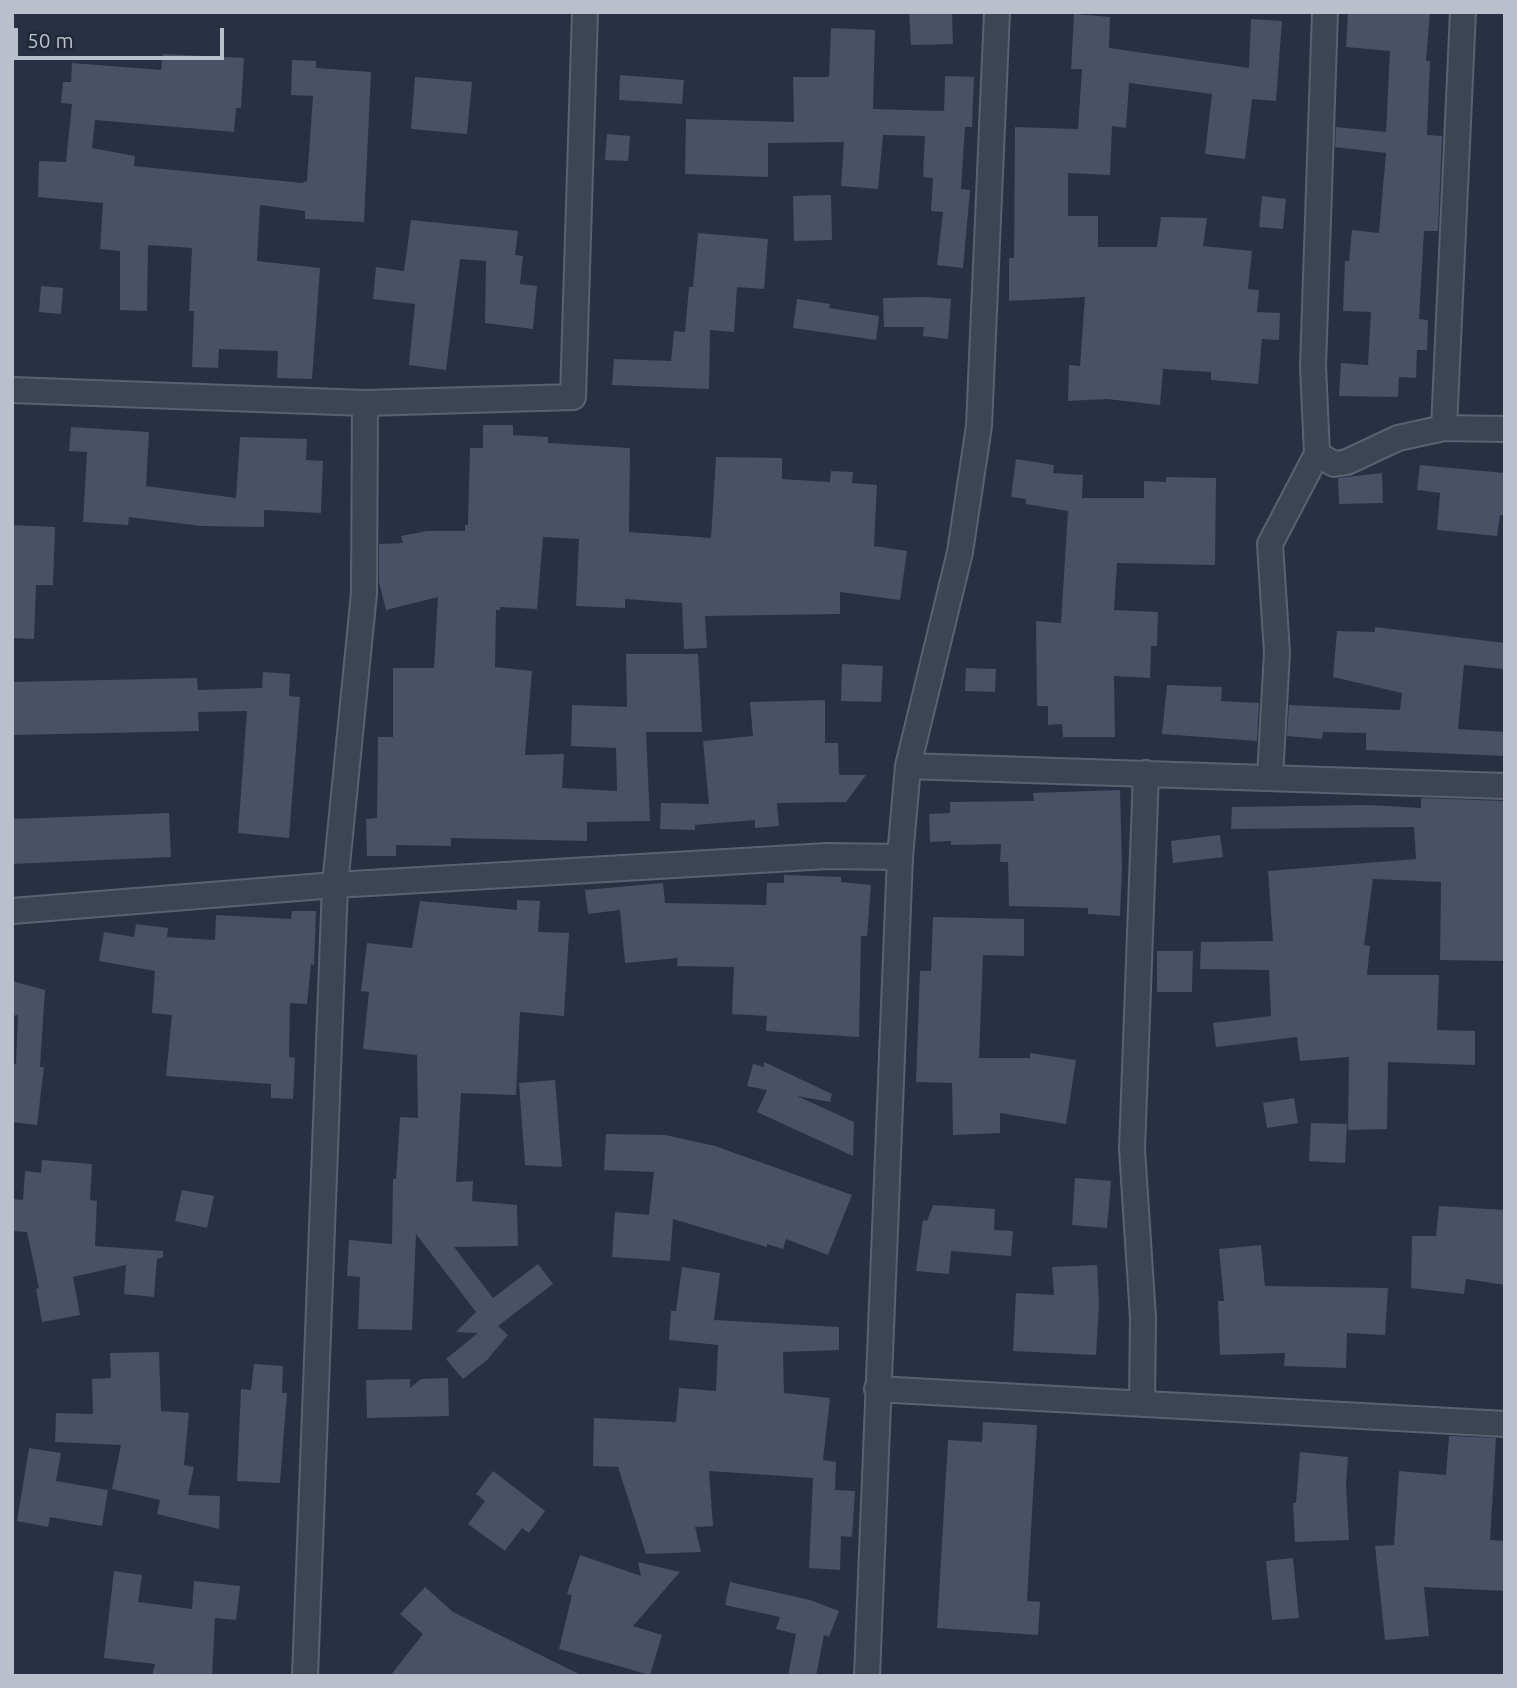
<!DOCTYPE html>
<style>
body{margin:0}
#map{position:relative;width:1517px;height:1688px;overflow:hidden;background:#283143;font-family:Ubuntu,sans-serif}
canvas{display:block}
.frame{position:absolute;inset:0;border:14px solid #babfcc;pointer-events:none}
.scale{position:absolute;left:14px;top:28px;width:210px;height:32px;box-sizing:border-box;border:4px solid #babfcc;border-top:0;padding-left:9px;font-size:21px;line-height:24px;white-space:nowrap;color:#babfcc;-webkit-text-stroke:5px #212838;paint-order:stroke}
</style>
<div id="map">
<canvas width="1517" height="1688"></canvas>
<div class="frame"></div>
<div class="scale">50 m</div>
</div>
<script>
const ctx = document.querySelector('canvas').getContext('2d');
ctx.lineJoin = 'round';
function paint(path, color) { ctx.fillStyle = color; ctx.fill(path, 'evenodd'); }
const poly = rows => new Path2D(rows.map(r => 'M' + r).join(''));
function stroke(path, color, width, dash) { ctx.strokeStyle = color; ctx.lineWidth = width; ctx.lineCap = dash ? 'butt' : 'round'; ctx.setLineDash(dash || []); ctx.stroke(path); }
const building = poly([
 [909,12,952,12,953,44,911,45],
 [1348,12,1430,12,1426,61,1430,61,1427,135,1442,136,1438,231,1424,231,1419,319,1428,320,1427,350,1417,350,1416,378,1399,377,1398,397,1339,396,1341,363,1368,365,1371,312,1343,311,1345,261,1349,261,1352,230,1379,233,1386,153,1335,147,1336,127,1386,132,1390,51,1346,47],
 [1074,14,1110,17,1109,48,1249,68,1251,19,1282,21,1276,101,1252,99,1245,159,1205,154,1212,94,1129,83,1126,128,1112,126,1110,175,1068,173,1068,216,1098,216,1098,247,1157,247,1161,217,1207,218,1203,246,1252,251,1248,289,1259,290,1257,312,1280,313,1279,340,1262,339,1258,384,1211,380,1211,372,1163,369,1160,405,1107,399,1068,401,1069,365,1080,366,1085,297,1009,301,1009,258,1014,258,1015,127,1078,129,1082,69,1071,69],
 [831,28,875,30,873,109,944,111,945,76,974,77,972,127,965,127,961,189,970,190,963,268,937,265,943,212,931,211,933,178,923,177,925,136,883,135,878,189,841,186,844,142,768,143,768,177,685,174,686,119,794,122,793,77,829,77],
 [163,54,244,58,241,108,236,108,234,132,95,120,92,148,135,156,134,166,302,183,307,181,313,96,291,95,292,60,316,61,316,68,371,72,364,222,305,219,305,211,260,205,257,261,320,268,312,379,277,378,278,351,219,349,218,368,192,367,194,311,189,311,192,248,148,245,147,311,120,310,120,251,100,249,103,203,38,197,39,161,66,162,72,104,61,103,63,82,71,82,72,63,161,70],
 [620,75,684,80,682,104,619,100],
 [415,77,472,82,467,134,411,129],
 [607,134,630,136,628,161,605,160],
 [831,195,832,240,794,241,793,196],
 [1262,196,1286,199,1283,229,1259,227],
 [411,220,518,231,515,255,523,256,520,284,537,286,533,329,485,323,486,261,460,259,446,370,409,365,415,304,373,299,376,267,404,271],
 [698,233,768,239,764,289,737,287,734,332,710,330,709,389,612,385,614,359,671,361,674,331,685,332,689,287,693,287],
 [41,286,63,288,61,314,39,312],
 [926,297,951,299,948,339,923,336,924,327,884,327,883,298],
 [797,299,830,304,829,308,879,316,876,340,793,328],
 [483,425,513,425,513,435,548,437,548,443,630,448,629,532,711,538,716,457,782,458,782,479,830,482,831,471,853,472,852,483,877,485,874,546,907,551,900,600,840,592,840,614,705,616,707,648,684,649,682,603,625,599,625,608,576,606,579,539,543,537,537,609,500,607,500,610,496,610,495,667,532,671,525,755,564,754,562,788,617,791,616,748,571,746,572,705,627,707,626,654,698,654,702,732,646,732,650,821,587,822,587,841,451,838,451,846,396,845,396,856,367,856,366,819,377,818,378,737,393,737,393,668,434,668,438,597,386,610,379,582,379,544,403,543,401,536,427,531,465,531,465,525,468,525,470,448,483,448],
 [71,427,149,432,146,486,236,498,240,437,307,439,306,460,323,461,321,513,264,510,264,527,201,526,129,517,128,525,83,522,87,452,69,451],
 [1016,459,1054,465,1053,473,1083,475,1082,498,1144,498,1144,481,1166,482,1166,477,1216,478,1215,565,1117,563,1114,610,1158,612,1157,646,1151,646,1150,678,1114,676,1115,737,1063,737,1062,724,1048,725,1048,706,1037,706,1036,621,1061,623,1068,511,1026,504,1026,499,1011,497],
 [1420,465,1504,473,1505,516,1500,515,1497,536,1437,530,1440,493,1417,490],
 [1382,473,1383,503,1339,504,1338,478],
 [12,525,55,527,53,585,36,585,34,639,12,638],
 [1375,627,1505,643,1504,669,1464,665,1458,729,1505,732,1505,756,1366,750,1366,733,1323,732,1322,739,1287,736,1289,705,1400,710,1402,693,1333,677,1337,631,1375,632],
 [842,664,883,666,881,702,841,701],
 [966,668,996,669,995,692,965,691],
 [263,672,290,674,289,696,300,697,289,838,238,833,247,711,198,712,199,731,12,735,12,682,197,678,198,690,262,688],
 [1167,685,1222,687,1221,701,1259,703,1257,741,1162,734],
 [825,700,825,743,838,743,839,775,866,775,846,802,777,803,779,826,755,828,755,820,695,825,695,830,660,829,661,803,709,804,703,741,753,736,750,702],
 [1120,790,1122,866,1120,916,1088,914,1088,908,1009,906,1008,862,1000,862,1001,844,951,845,951,841,930,842,929,814,950,813,950,802,1034,801,1033,793],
 [1421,798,1505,801,1505,961,1440,960,1441,882,1373,879,1364,945,1370,946,1367,975,1439,975,1437,1030,1475,1031,1475,1065,1388,1062,1387,1129,1348,1130,1349,1057,1300,1061,1297,1037,1216,1047,1213,1023,1271,1016,1269,970,1200,969,1201,942,1273,941,1268,871,1416,859,1414,827,1231,829,1232,807,1368,805,1421,808],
 [169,813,171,857,12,864,12,819],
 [1220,835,1223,857,1173,863,1171,841],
 [784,875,841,877,841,882,871,885,867,936,861,936,859,1037,766,1031,767,1016,732,1014,734,967,677,966,678,958,625,963,620,910,588,914,585,890,663,883,665,903,766,905,767,883,784,883],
 [517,900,540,901,538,932,569,933,564,1016,520,1012,516,1095,461,1093,456,1182,473,1181,472,1201,517,1205,518,1246,454,1247,493,1298,538,1264,553,1284,498,1326,508,1335,487,1360,463,1379,446,1359,478,1333,456,1332,476,1312,416,1234,412,1330,358,1329,360,1277,347,1276,349,1240,392,1244,393,1179,396,1179,400,1117,418,1118,417,1055,363,1049,369,992,361,991,367,943,412,948,420,901,517,910],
 [292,911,316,911,314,965,311,964,307,1004,290,1003,289,1057,295,1058,293,1099,271,1098,271,1084,166,1076,172,1015,152,1013,155,971,99,961,104,932,134,937,136,924,168,928,167,937,215,940,216,915,291,919],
 [933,917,1024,919,1024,956,983,955,979,1058,1030,1058,1030,1053,1076,1060,1066,1124,1000,1113,1000,1133,953,1135,952,1083,916,1082,920,971,931,971],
 [1157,951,1193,951,1192,992,1157,992],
 [12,981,45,990,40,1067,44,1067,37,1125,12,1122,12,1064,16,1064,18,1015,12,1016],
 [764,1062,832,1094,830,1102,797,1096,854,1122,853,1156,757,1112,767,1090,747,1086,753,1064,764,1067],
 [555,1080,562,1167,525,1165,519,1083],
 [1294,1098,1298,1123,1267,1128,1263,1103],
 [1311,1123,1347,1124,1345,1163,1309,1161],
 [606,1134,665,1135,715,1146,852,1195,828,1255,786,1239,783,1249,767,1244,767,1247,673,1219,670,1261,612,1257,615,1212,649,1215,654,1172,604,1170],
 [42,1160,92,1164,90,1200,97,1201,95,1246,163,1251,163,1257,157,1259,154,1297,124,1294,126,1265,73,1277,80,1315,42,1322,36,1289,39,1288,27,1232,12,1231,12,1199,23,1200,25,1171,41,1173],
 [1075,1178,1111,1181,1107,1228,1072,1225],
 [182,1190,214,1196,207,1228,175,1221],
 [933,1205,995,1209,994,1230,1013,1231,1011,1256,951,1251,949,1274,916,1271,923,1220,927,1221],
 [1439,1206,1505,1210,1505,1285,1466,1279,1464,1294,1411,1288,1412,1236,1436,1236],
 [1261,1245,1265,1286,1388,1288,1385,1335,1347,1333,1346,1368,1284,1366,1285,1353,1220,1355,1218,1301,1224,1301,1219,1249],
 [1097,1265,1099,1304,1096,1355,1013,1351,1016,1293,1054,1295,1052,1267],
 [682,1267,720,1273,714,1320,839,1327,839,1350,783,1352,784,1393,830,1398,823,1460,836,1462,835,1490,855,1491,852,1537,841,1536,840,1570,809,1568,813,1478,709,1471,713,1526,695,1527,701,1552,646,1554,618,1467,593,1466,594,1418,676,1422,679,1388,716,1391,718,1345,669,1340,671,1311,676,1311],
 [159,1352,161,1411,189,1413,184,1465,194,1467,188,1495,220,1496,219,1529,157,1514,160,1500,112,1489,121,1445,55,1442,56,1413,93,1414,92,1379,111,1378,110,1353],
 [254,1364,283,1366,282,1393,287,1393,280,1483,237,1481,241,1389,251,1390],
 [448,1378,449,1416,367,1418,366,1380,410,1379,410,1388,421,1379],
 [983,1422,1037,1425,1027,1601,1040,1602,1038,1635,937,1628,948,1440,982,1442],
 [1449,1436,1496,1438,1490,1540,1505,1541,1505,1591,1424,1587,1429,1636,1385,1640,1375,1546,1394,1545,1399,1471,1446,1475],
 [29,1448,61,1453,56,1481,108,1490,102,1526,50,1517,48,1527,17,1521],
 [1300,1452,1348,1457,1346,1485,1349,1540,1295,1542,1293,1503,1296,1503],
 [493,1471,545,1511,529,1533,522,1528,505,1551,468,1524,485,1501,476,1494],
 [580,1555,641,1576,638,1562,680,1572,633,1626,662,1635,650,1675,559,1649,572,1595,567,1594],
 [1293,1558,1299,1618,1272,1620,1266,1561],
 [114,1571,142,1575,138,1602,192,1609,194,1581,240,1586,236,1620,215,1618,212,1676,152,1676,155,1664,104,1658],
 [730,1582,810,1600,839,1611,829,1637,824,1635,816,1676,788,1676,796,1634,776,1629,780,1617,725,1605],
 [425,1587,453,1612,583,1676,390,1676,423,1634,400,1614]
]);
const street = poly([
 [1325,12,1313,366,1317,454,1334,464,1347,462,1398,438,1444,428,1505,429],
 [12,390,365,403,573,397,585,12],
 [1444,428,1463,12],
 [908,766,960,552,979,426,997,12],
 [1270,777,1277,653,1270,544,1317,454],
 [12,911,335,885,827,856,900,857,908,766,1505,786],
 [877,1389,1505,1424],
 [1142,1404,1143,1318,1132,1149,1146,773],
 [305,1676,335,885,364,593,365,403],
 [867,1676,900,857]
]);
paint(building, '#485165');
stroke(street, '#5b6170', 28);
stroke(street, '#3d4453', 24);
</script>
